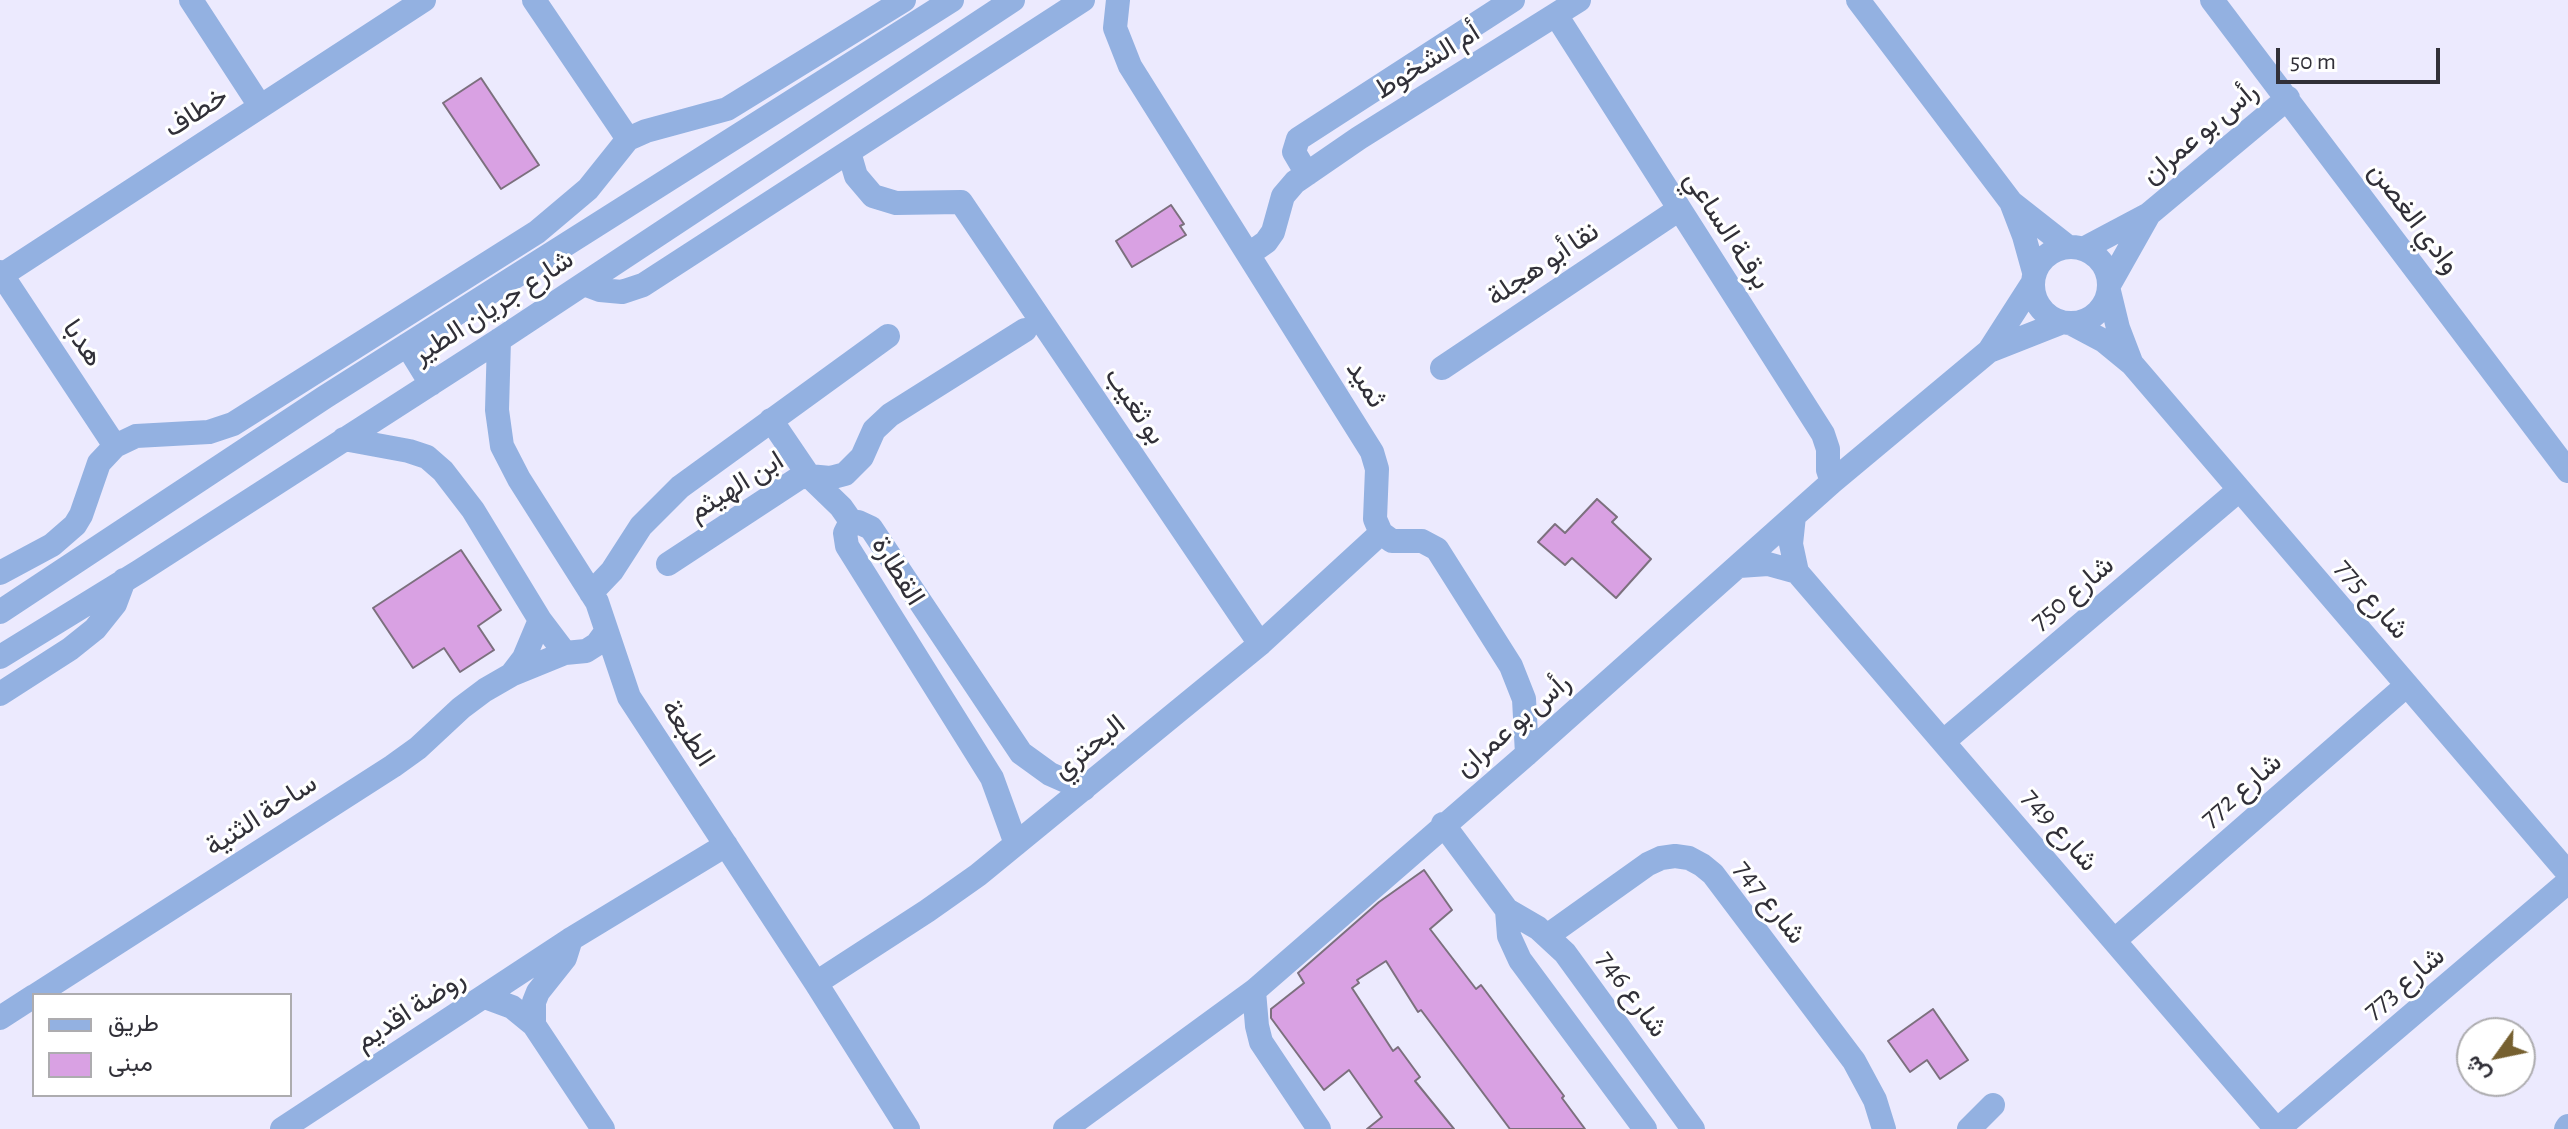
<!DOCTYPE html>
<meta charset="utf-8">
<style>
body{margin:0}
#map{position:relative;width:2568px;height:1129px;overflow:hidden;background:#eceafe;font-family:"Alegreya Sans",Vazirmatn,sans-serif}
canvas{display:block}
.legend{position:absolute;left:32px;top:993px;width:260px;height:104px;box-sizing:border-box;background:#fff;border:2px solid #adacaf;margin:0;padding:10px 14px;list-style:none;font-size:24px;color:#313038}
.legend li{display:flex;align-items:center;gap:16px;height:40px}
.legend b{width:40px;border:2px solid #adacaf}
.north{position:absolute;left:2456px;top:1017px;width:80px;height:80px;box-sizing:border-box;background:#fff;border:2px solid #adacaf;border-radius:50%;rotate:237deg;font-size:22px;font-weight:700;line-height:32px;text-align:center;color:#313038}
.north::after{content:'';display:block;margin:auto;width:28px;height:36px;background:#766030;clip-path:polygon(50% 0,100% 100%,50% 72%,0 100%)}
.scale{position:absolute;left:2276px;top:48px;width:164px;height:36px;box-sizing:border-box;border:4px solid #313038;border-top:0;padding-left:10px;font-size:24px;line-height:28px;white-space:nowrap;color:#313038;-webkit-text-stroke:6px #fff;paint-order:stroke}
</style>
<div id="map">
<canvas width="2568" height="1129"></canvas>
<ul class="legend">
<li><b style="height:10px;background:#93b1e1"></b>طريق</li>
<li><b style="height:22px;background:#d9a1e3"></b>مبنى</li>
</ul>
<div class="north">ش</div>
<div class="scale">50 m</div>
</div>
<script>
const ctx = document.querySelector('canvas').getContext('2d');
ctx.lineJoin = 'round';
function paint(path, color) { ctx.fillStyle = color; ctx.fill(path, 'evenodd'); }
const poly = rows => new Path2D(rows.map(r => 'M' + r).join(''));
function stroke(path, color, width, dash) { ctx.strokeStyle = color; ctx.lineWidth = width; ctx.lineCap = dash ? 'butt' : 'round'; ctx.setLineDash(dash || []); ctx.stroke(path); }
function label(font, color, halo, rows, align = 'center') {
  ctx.font = font + ' "Alegreya Sans",Vazirmatn,sans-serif'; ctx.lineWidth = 6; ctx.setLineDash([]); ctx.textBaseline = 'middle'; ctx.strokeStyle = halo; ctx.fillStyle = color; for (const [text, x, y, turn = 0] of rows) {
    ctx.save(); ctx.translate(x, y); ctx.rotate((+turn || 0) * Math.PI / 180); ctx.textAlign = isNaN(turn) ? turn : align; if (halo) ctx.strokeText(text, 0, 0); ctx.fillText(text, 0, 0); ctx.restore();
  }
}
const building = poly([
 [481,78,539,165,501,189,443,103,481,78],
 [1171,205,1184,224,1180,226,1186,235,1132,267,1116,241,1171,205],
 [1597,499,1617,517,1612,522,1651,559,1616,598,1572,558,1565,565,1538,542,1555,524,1565,533,1597,499],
 [461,550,501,610,478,626,494,650,460,672,444,648,413,668,373,608,461,550],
 [1424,870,1452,910,1430,929,1476,989,1481,985,1564,1096,1562,1098,1585,1129,1510,1129,1421,1010,1418,1012,1386,961,1357,980,1359,983,1352,988,1393,1051,1398,1047,1420,1077,1415,1081,1454,1129,1367,1129,1382,1117,1349,1070,1324,1090,1271,1018,1271,1009,1304,983,1298,973,1379,902,1424,870],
 [1933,1009,1968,1060,1940,1079,1927,1060,1910,1072,1888,1041,1933,1009]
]);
const minor = poly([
 [191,0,260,106],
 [534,0,628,139],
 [1118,0,1115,28,1130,66,1372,452,1377,469,1375,519,1381,533,1392,541,1422,541,1437,549,1511,666,1524,699,1527,754],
 [1858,0,2011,202,2024,236,2034,272],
 [2212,0,2568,471],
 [1556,15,1823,434,1828,449,1828,470,1832,482],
 [849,152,856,176,873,196,896,203,961,202,1260,644],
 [1307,174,1294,152,1298,139,1513,0],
 [2012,203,2068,247],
 '2033 285a38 38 0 1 1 76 0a38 38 0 1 1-76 0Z',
 [2083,249,2149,214,2288,98],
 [1249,254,1266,242,1273,232,1283,196,1295,182,1359,138,1579,0],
 [0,272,115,446],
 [2,275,424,0],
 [584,284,600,290,622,292,643,285,1083,0],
 [2109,285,2149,214],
 [2109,291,2118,328,2131,362],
 [2072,324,2104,341,2132,364,2568,873],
 [499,340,497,410,502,446,519,479,597,602,629,697,816,983,908,1129],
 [407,345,431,384],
 [1989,351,2032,284],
 [1442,368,1678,210],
 [771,420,809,476,841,507,853,524],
 [344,439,409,451,427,457,443,471,473,510,540,620,565,653],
 [1794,516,1791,544,1797,572,2276,1129],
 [668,564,799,478,809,476,830,478,845,474,862,457,874,430,890,415,1025,330],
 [1739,566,1768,564,1797,572],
 [0,573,52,545,75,525,81,515,99,463,115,446,136,436,209,432,233,424,537,232,588,189,628,139,646,131,727,109,904,0],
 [591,593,612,571,641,526,680,487,888,336],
 [0,612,325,397,952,0],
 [0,657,140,571,499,340,1013,0],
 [511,675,524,658,540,620],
 [0,694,70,649,95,629,115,604,124,580],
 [1944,741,2239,490],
 [1443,824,1507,910,1538,928,1565,953,1693,1129],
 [1016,844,992,778,847,546,845,533,848,527,858,522,871,528,1021,753,1050,774,1084,789],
 [1507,910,1509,936,1520,960,1645,1129],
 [1547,936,1648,864,1661,858,1675,856,1689,858,1702,865,1713,874,1854,1061,1875,1100,1884,1129],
 [2115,940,2407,685],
 [816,983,927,911,978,875,1260,644,1381,533],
 [1254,991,1257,1026,1261,1042,1319,1129],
 [36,995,393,766,418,748,461,708,485,690,511,675,565,653,586,651,597,644,605,633],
 [485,997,512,1007,534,1025,603,1129],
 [0,1018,34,996],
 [534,1025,534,1002,538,992,565,958,571,939],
 [282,1129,571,939,726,845],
 [1065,1129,1254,991,1527,754,1832,482,1989,351,2060,323],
 [1969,1129,1993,1105],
 [2278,1129,2568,882],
 [2566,1129,2568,1126]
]);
const streetNames = [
 ["أم الشخوط",1427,61,-32],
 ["خطاف",196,112,-33],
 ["رأس بو عمران",2200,133,-40],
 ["وادي الغصن",2414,218,53],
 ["برقـة الساعي",1727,230,57],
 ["نقا أبو هجلة",1543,264,-34],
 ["شارع جريان الطير",493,307,-33],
 ["هدبا",83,343,56],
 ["ثميد",1366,384,58],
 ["بو ثغيب",1135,406,56],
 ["ابن الهيثم",736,486,-32],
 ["القطارة",898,571,58],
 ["شارع 750",2072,593,-40],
 ["شارع 775",2372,599,49],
 ["رأس بو عمران",1513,725,-41],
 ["الطبعة",688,733,57],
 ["البحتري",1089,747,-39],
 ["شارع 772",2241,790,-41],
 ["ساحة الثنية",261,815,-33],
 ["شارع 749",2060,830,49],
 ["شارع 747",1770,902,52],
 ["شارع 773",2404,983,-40],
 ["شارع 746",1632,994,54],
 ["روضة اقديم",410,1010,-33]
];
paint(building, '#d9a1e3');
stroke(building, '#7c707e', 2);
stroke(minor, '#93b1e1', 24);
label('28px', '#313038', '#fff', streetNames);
</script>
